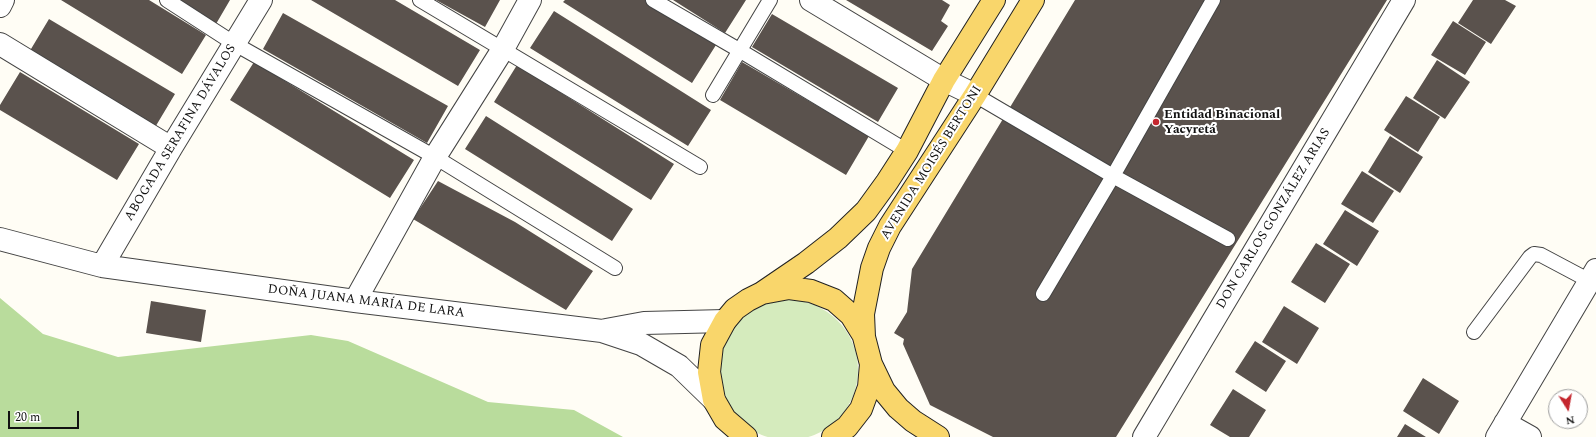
<!DOCTYPE html>
<meta charset="utf-8">
<style>
body{margin:0}
#map{position:relative;width:1596px;height:437px;overflow:hidden;background:#fffdf5;font-family:Spectral,serif}
canvas{display:block}
.north{position:absolute;left:1548px;top:389px;width:40px;height:40px;box-sizing:border-box;background:#fff;border:1px solid #a0a0a0;border-radius:50%;rotate:169deg;font-size:11px;font-weight:700;line-height:16px;text-align:center;color:#111}
.north::after{content:'';display:block;margin:auto;width:14px;height:18px;background:#c4262e;clip-path:polygon(50% 0,100% 100%,50% 72%,0 100%)}
.scale{position:absolute;left:8px;top:411px;width:71px;height:18px;box-sizing:border-box;border:2px solid #111;border-top:0;padding-left:5px;font-size:12px;line-height:14px;white-space:nowrap;color:#111;-webkit-text-stroke:3px #fff;paint-order:stroke}
</style>
<div id="map">
<canvas width="1596" height="437"></canvas>
<div class="north">N</div>
<div class="scale">20 m</div>
</div>
<script>
const ctx = document.querySelector('canvas').getContext('2d');
ctx.lineJoin = 'round';
function paint(path, color) { ctx.fillStyle = color; ctx.fill(path, 'evenodd'); }
const poly = rows => new Path2D(rows.map(r => 'M' + r).join(''));
function stroke(path, color, width, dash) { ctx.strokeStyle = color; ctx.lineWidth = width; ctx.lineCap = dash ? 'butt' : 'round'; ctx.setLineDash(dash || []); ctx.stroke(path); }
function label(font, color, halo, rows, align = 'center') {
  ctx.font = font + ' Spectral,serif'; ctx.lineWidth = 4; ctx.setLineDash([]); ctx.textBaseline = 'middle'; ctx.strokeStyle = halo; ctx.fillStyle = color; for (const [text, x, y, turn = 0] of rows) {
    ctx.save(); ctx.translate(x, y); ctx.rotate((+turn || 0) * Math.PI / 180); ctx.textAlign = isNaN(turn) ? turn : align; if (halo) ctx.strokeText(text, 0, 0); ctx.fillText(text, 0, 0); ctx.restore();
  }
}
const green = poly([
 '718 370a70 70 0 1 1 140 0a70 70 0 1 1-140 0Z'
]);
const forest = poly([
 [0,298,43,334,118,357,311,335,348,341,488,402,574,410,623,437,0,437]
]);
const building = poly([
 [61,0,149,0,206,35,182,74],
 [176,0,230,0,216,24],
 [311,0,395,0,480,50,458,86],
 [436,0,500,0,485,27],
 [565,0,645,0,716,45,692,83,563,2],
 [673,0,746,0,725,33],
 [846,0,942,0,950,5,941,21,948,26,932,51],
 [1075,0,1387,0,1116,437,993,437,930,405,903,344,904,339,894,333,907,312,912,269],
 [1473,0,1505,0,1516,6,1491,44,1458,23],
 [554,11,711,110,688,146,530,48],
 [283,13,448,106,427,143,263,49],
 [772,14,898,88,878,122,752,47],
 [49,19,175,94,154,129,28,54],
 [1453,21,1486,42,1465,75,1431,55],
 [1437,60,1470,82,1445,119,1413,98],
 [254,62,414,160,390,198,230,100],
 [742,62,869,136,846,175,720,100],
 [517,65,674,164,651,200,494,102],
 [20,72,139,144,117,180,0,110,0,105],
 [1406,96,1440,117,1418,152,1384,130],
 [486,116,633,209,612,241,465,149],
 [1390,136,1423,157,1400,193,1368,172],
 [1362,171,1394,191,1373,223,1341,204],
 [438,181,515,222,593,271,566,310,413,219],
 [1345,210,1379,231,1357,266,1323,244],
 [1316,243,1350,264,1325,303,1291,282],
 [151,301,206,310,201,342,146,333],
 [1284,306,1319,328,1297,364,1262,342],
 [1255,341,1286,361,1266,392,1235,372],
 [1423,378,1459,401,1439,434,1403,411],
 [1233,389,1266,410,1249,437,1230,437,1210,425],
 [1405,424,1426,437,1397,437]
]);
const lane = poly([
 [167,0,235,44,435,157,615,268],
 [420,0,700,167],
 [653,0,739,50,907,151],
 [713,95,770,0],
 [975,95,1113,176,1228,239],
 [1043,294,1113,176,1213,0],
 [1474,332,1530,257,1534,254,1541,255,1590,281]
]);
const street = poly([
 [811,0,944,80,975,95],
 [0,6,3,0],
 [0,44,171,148],
 [0,239,102,266,355,301,602,331,641,344,679,366,714,400],
 [102,266,171,148,261,0],
 [355,301,435,157,503,49,530,0],
 [606,330,644,323,725,321],
 [1505,423,1530,437],
 [1144,437,1404,0],
 [1497,437,1596,270]
]);
const primary = poly([
 [762,293,806,263,838,238,866,211,887,182,907,151,944,80,994,0],
 [871,364,884,391,898,408,913,421,938,437],
 [746,437,725,419,714,400,709,372,712,345,725,321,735,309,748,300,762,293,789,288,811,291,834,300,851,315,864,336],
 [833,437,847,427,861,409,869,387,871,364,864,337,863,314,872,268,879,248,890,226,975,95,1033,0]
]);
const markers = [
 [1156,122,4,"#c4262e"]
];
const poiNames = [
 ["Entidad Binacional",1164,115],
 ["Yacyretá",1164,130]
];
const streetNames = [
 ["ABOGADA SERAFINA DÁVALOS",181,133,-59],
 ["AVENIDA MOISÉS BERTONI",932,163,-58],
 ["DON CARLOS GONZÁLEZ ARIAS",1274,219,-59],
 ["DOÑA JUANA MARÍA DE LARA",366,302,7]
];
paint(green, '#d5ebbd');
paint(forest, '#b9dc9c');
paint(building, '#5a524d');
stroke(lane, '#444', 16);
stroke(street, '#444', 24);
stroke(primary, '#222', 24);
stroke(lane, '#fff', 14);
stroke(street, '#fff', 22);
stroke(primary, '#f9d66b', 22);
for (const [x, y, r, color] of markers) { const dot = new Path2D(); dot.arc(x, y, r, 0, 2 * Math.PI); ctx.fillStyle = color; ctx.fill(dot); stroke(dot, '#fff', 1.5); }
label('bold 13px', '#111', '#fff', poiNames, 'left');
label('13px', '#111', '#fff', streetNames);
</script>
